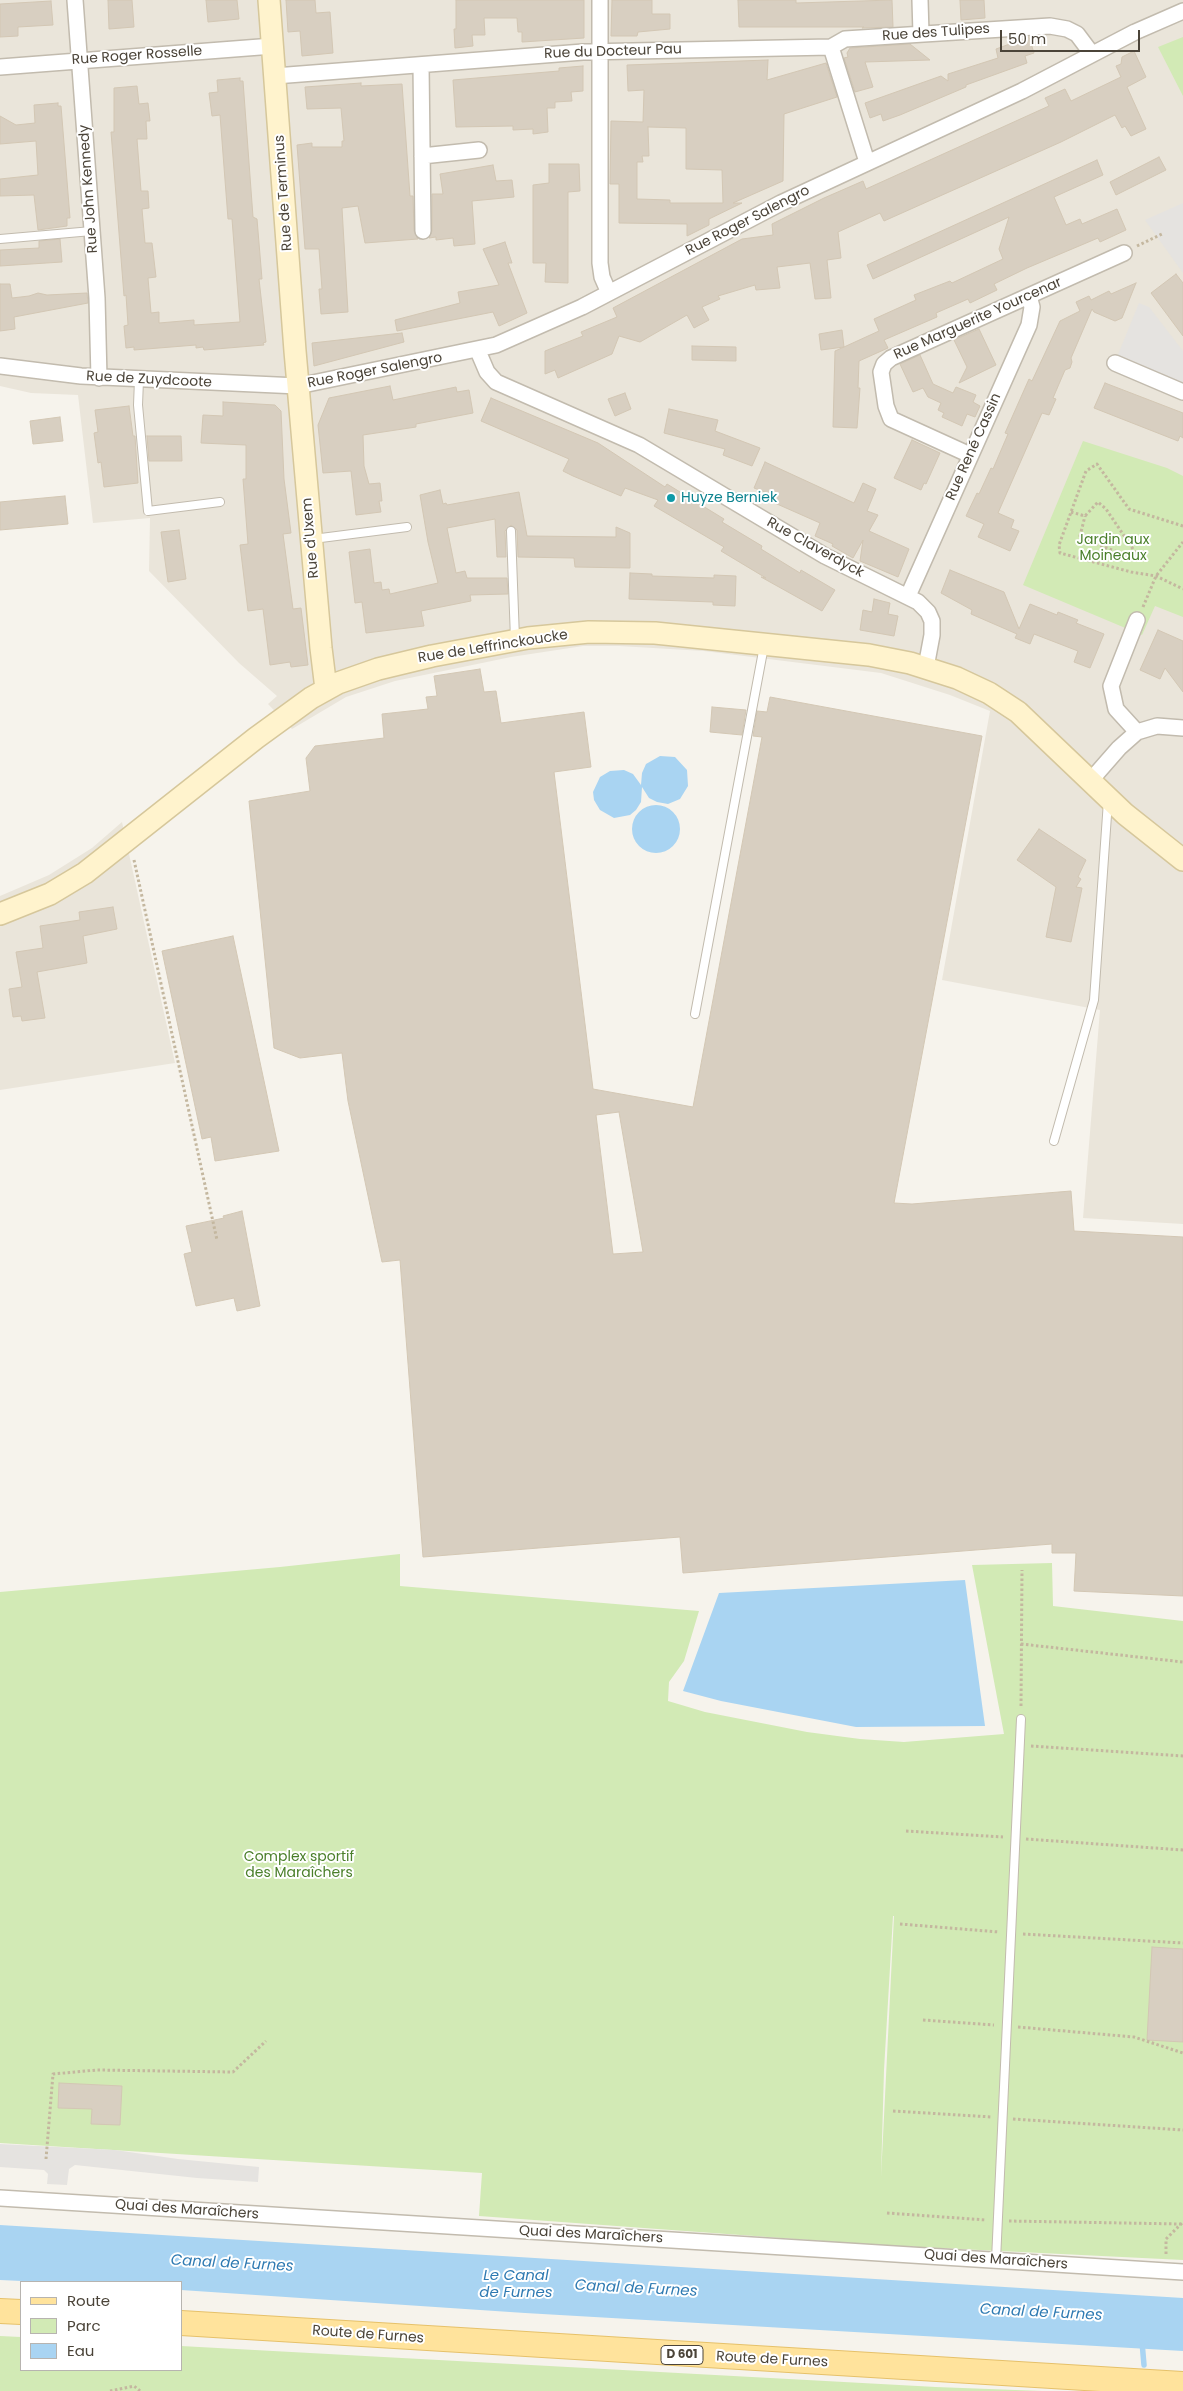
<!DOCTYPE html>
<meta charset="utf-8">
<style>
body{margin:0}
#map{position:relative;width:1183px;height:2391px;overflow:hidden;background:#f6f3ec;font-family:Poppins,sans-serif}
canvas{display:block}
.legend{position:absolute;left:20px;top:2281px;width:162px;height:90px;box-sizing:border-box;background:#fff;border:1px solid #b7b4b0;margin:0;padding:6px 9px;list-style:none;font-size:15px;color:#4b4439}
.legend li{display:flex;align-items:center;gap:10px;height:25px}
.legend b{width:25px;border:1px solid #b7b4b0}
.scale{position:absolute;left:1000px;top:30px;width:140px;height:22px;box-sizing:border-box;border:2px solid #4b4439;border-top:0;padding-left:6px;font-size:15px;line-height:18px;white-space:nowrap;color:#4b4439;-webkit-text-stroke:4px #fff;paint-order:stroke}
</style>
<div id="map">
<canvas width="1183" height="2391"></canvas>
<ul class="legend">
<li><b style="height:6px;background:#ffe39c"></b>Route</li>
<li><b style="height:14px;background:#d2eab5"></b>Parc</li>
<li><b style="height:14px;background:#a9d4f2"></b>Eau</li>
</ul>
<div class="scale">50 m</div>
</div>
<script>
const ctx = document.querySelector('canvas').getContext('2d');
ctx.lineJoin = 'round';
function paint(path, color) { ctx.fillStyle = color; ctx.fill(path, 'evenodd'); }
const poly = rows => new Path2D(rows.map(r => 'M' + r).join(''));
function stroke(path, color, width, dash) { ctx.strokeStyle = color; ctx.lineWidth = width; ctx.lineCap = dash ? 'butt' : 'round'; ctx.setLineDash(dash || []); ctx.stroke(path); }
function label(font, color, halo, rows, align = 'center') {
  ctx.font = font + ' Poppins,sans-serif'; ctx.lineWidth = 4; ctx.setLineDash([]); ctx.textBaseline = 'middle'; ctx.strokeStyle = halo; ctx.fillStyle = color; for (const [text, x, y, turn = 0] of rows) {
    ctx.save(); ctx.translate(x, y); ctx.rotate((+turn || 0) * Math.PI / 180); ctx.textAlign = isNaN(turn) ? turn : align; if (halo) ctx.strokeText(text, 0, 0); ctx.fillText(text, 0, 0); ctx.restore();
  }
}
const residential = poly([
 [0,0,1183,0,1183,1224,1083,1218,1100,1010,942,980,990,711,950,695,881,673,704,651,619,646,583,646,511,657,395,681,346,697,292,729,268,704,277,696,239,663,149,571,150,518,93,523,78,395,31,393,0,386],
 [122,822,175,1063,0,1090,0,896,49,875,92,848]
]);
const green = poly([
 [1183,37,1183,96,1158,47],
 [1083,441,1167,468,1183,476,1183,617,1155,606,1142,635,1023,585],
 [400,1554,400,1586,699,1611,684,1661,669,1682,668,1701,705,1712,807,1732,860,1739,904,1742,1004,1734,972,1565,1052,1563,1053,1606,1183,1621,1183,2260,878,2245,479,2216,482,2173,0,2143,0,1592,280,1567],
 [893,1916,894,1916,881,2177,884,2070],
 [0,2336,21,2337,21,2370,181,2370,181,2346,936,2387,1042,2391,0,2391]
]);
const parking = poly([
 [1183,203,1183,273,1145,220],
 [1139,303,1149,307,1183,351,1183,385,1117,357],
 [0,2144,115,2150,178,2159,259,2167,258,2182,197,2178,75,2165,69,2169,67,2185,47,2184,48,2174,44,2170,0,2167]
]);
const water = poly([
 [660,756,675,757,687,770,688,786,680,799,668,804,657,802,649,798,642,787,641,802,636,810,630,815,614,818,600,810,594,800,593,792,600,777,610,771,624,770,633,774,641,785,642,773,646,764],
 '632 829a24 24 0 1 1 48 0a24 24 0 1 1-48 0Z',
 [965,1580,985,1726,856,1727,721,1701,683,1691,719,1593],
 [0,2225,1183,2298,1183,2351,525,2313,181,2290,181,2282,44,2282,0,2280]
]);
const stream = poly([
 [1142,2342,1144,2365]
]);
const building = poly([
 [108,0,132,0,134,27,109,29,108,0],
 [206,0,237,0,239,19,208,22,206,0],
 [286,0,315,0,316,13,330,12,333,53,302,56,300,31,288,32,286,0],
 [456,0,584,0,584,38,522,42,522,32,518,32,517,18,484,18,485,35,472,35,473,46,455,48,454,29,456,29,456,0],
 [612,0,652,0,652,14,670,14,670,29,638,32,637,36,611,36,612,0],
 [738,0,796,0,796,3,892,0,893,27,862,28,864,27,739,27,738,0],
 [960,0,984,0,985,18,961,20,960,0],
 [51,1,53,25,18,27,18,36,0,37,0,4,51,1],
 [1029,37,1034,53,1025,56,1027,63,966,85,966,87,900,115,883,121,881,114,870,118,865,103,941,76,948,81,948,74,998,58,996,49,1029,37],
 [910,44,930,60,865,62,873,87,855,92,844,58,848,57,847,53,850,48,910,44],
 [1134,51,1146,77,1127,87,1146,129,1131,136,1125,126,1122,128,1115,115,1061,142,884,221,880,213,838,232,841,258,827,260,831,298,815,299,810,263,777,267,780,288,756,290,755,285,718,296,720,299,702,307,709,320,694,328,687,315,640,342,619,336,612,354,558,378,555,370,545,374,545,351,583,336,581,332,617,317,613,308,742,239,773,235,772,224,824,198,863,181,866,189,1049,106,1045,98,1065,89,1071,101,1121,77,1116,66,1121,64,1122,57,1134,51],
 [768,60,767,80,826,63,837,97,784,114,783,181,733,203,742,203,709,219,709,225,687,236,687,224,619,223,619,184,610,184,611,121,643,122,644,90,628,91,627,65,768,60],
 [648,127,686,128,686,169,722,170,723,203,670,203,670,200,637,199,637,162,643,162,642,156,649,156,648,127],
 [583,66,583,91,571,92,572,101,555,102,555,108,547,108,548,132,533,134,533,129,513,130,513,126,456,127,453,80,559,71,559,68,583,66],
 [240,78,240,81,243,81,253,217,257,219,262,279,259,279,266,342,263,343,264,345,204,350,203,347,196,348,196,345,134,350,134,347,126,348,124,326,128,325,126,295,124,296,111,132,114,132,114,88,137,86,139,104,148,103,150,121,146,121,147,139,137,139,141,191,148,191,149,208,142,209,145,243,152,243,156,277,148,278,151,313,159,312,159,323,194,320,194,325,240,322,232,219,228,219,220,115,212,116,209,93,218,92,217,80,240,78],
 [361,83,361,86,402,84,410,196,413,196,414,231,418,239,365,243,358,206,342,208,348,312,321,314,319,289,322,289,319,249,305,249,297,145,312,143,312,147,342,147,342,141,344,141,341,108,307,109,305,87,361,83],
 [58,103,58,106,61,106,70,218,67,218,67,226,38,230,34,195,0,196,0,179,38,175,36,141,0,144,0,116,16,125,35,123,34,105,58,103],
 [1159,157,1166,170,1116,195,1110,182,1159,157],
 [1097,160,1103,175,1054,197,1066,225,1080,219,1082,224,1117,209,1126,230,1100,242,1098,238,1027,268,994,284,997,290,970,303,968,299,936,313,937,317,884,340,888,348,859,361,858,388,860,388,857,428,833,427,835,351,844,347,821,350,819,334,842,330,844,347,879,331,874,319,916,300,914,295,950,281,952,283,1003,259,999,249,1009,217,873,279,867,265,1097,160],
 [549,164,579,164,580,191,568,192,568,283,545,282,546,263,533,263,533,185,549,183,549,164],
 [493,165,496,181,512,180,514,197,472,201,475,244,454,246,453,238,436,240,436,237,429,238,432,231,432,194,443,194,440,174,493,165],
 [60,239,62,262,0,266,0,250,39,248,39,241,60,239],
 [505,242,512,263,508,263,527,313,499,326,493,312,397,331,395,320,460,303,458,292,499,285,483,249,505,242],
 [1176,274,1183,283,1183,336,1151,293,1176,274],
 [1136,283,1122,318,1115,321,1094,312,1092,309,1071,358,1072,362,1070,368,1065,370,1053,398,1056,399,1049,415,1042,413,998,513,1014,520,1011,528,1019,531,1010,551,978,537,984,524,966,516,977,493,979,494,991,468,993,469,1008,434,1005,433,1029,379,1032,381,1060,321,1080,311,1076,302,1089,296,1091,300,1109,291,1111,294,1136,283],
 [0,284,10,284,12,298,29,296,38,293,47,295,87,293,88,303,14,317,15,329,0,331,0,284],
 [979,329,996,365,959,383,967,367,954,340,979,329],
 [402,333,404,342,314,366,312,343,402,333],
 [692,346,736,347,736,361,692,360,692,346],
 [920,355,933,384,953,393,956,387,976,395,973,402,980,406,975,417,967,414,962,426,942,417,944,413,938,410,941,403,928,397,923,388,913,392,900,364,920,355],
 [1105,383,1183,413,1183,438,1180,436,1178,441,1094,408,1105,383],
 [390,386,393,400,456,387,457,392,469,390,473,413,416,424,416,427,363,435,364,466,369,484,380,483,382,501,379,501,381,512,356,515,351,471,323,473,318,425,329,398,390,386],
 [625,393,631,409,615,416,608,399,625,393],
 [491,398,598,443,665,487,667,484,724,519,722,522,762,546,761,549,800,573,801,570,835,590,822,611,761,577,766,578,721,551,724,547,654,506,658,500,625,488,621,496,573,476,563,471,569,459,481,421,491,398],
 [223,402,275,405,281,411,284,479,291,533,283,534,293,609,301,608,308,665,291,667,290,662,270,665,263,609,248,611,240,545,248,544,243,479,246,479,246,445,201,443,203,415,223,416,223,402],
 [129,406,133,436,135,436,138,483,104,487,101,462,98,463,94,433,98,432,95,410,129,406],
 [669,409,718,420,715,431,760,448,752,466,723,455,725,449,664,433,669,409],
 [60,417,63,441,33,444,30,421,60,417],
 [147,436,181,436,182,461,149,461,147,436],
 [912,440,940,453,926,484,924,483,921,490,894,478,912,440],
 [765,462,854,503,863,483,876,489,867,511,878,515,869,531,909,549,898,577,860,561,863,540,853,558,832,546,833,544,815,536,820,523,768,500,770,494,754,488,765,462],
 [440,490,443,504,446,503,447,505,519,492,527,536,616,537,616,527,630,533,630,568,575,567,574,558,518,557,517,530,511,525,505,531,506,557,497,557,495,519,447,528,456,573,465,571,467,578,507,578,508,594,470,595,471,601,421,611,424,626,366,633,362,602,355,603,349,552,370,549,374,583,381,582,382,590,389,589,390,594,438,583,428,542,420,495,440,490],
 [65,496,68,524,0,530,0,502,65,496],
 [179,530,186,579,168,582,161,532,179,530],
 [950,570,1004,592,1019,629,1030,604,1057,615,1058,612,1078,620,1076,623,1104,634,1090,668,1074,662,1078,651,1034,634,1030,644,1015,638,1017,634,971,614,972,610,941,593,950,570],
 [630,573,652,574,652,576,714,578,714,575,736,576,735,606,713,605,713,602,629,599,630,573],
 [874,599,890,603,888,614,898,616,894,636,860,630,863,610,872,612,874,599],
 [1158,630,1183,641,1183,692,1165,668,1160,679,1140,670,1158,630],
 [480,669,484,692,496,691,501,723,584,712,591,767,554,772,593,1089,693,1107,762,737,753,736,757,711,767,712,770,697,982,736,894,1203,912,1204,1071,1191,1074,1231,1183,1237,1183,1596,1074,1591,1076,1553,1052,1553,1052,1544,683,1573,680,1537,423,1557,400,1260,382,1262,348,1101,342,1053,300,1058,274,1048,249,801,310,791,306,758,315,746,384,738,382,714,428,709,426,697,437,696,434,676,480,669],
 [619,1112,643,1252,613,1254,596,1115,619,1112],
 [712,707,746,710,742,735,710,732,712,707],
 [1039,829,1086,860,1078,877,1081,879,1076,887,1082,888,1071,942,1046,937,1056,887,1017,860,1039,829],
 [113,907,117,929,83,936,87,963,37,972,45,1018,22,1021,21,1016,13,1017,9,989,22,987,16,952,43,948,40,926,80,920,79,912,113,907],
 [233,936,279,1151,215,1161,211,1137,202,1139,162,951,233,936],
 [242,1211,260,1306,237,1311,234,1298,196,1306,184,1254,192,1252,186,1226,224,1218,223,1216,242,1211],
 [1152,1947,1183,1949,1183,2042,1147,2040,1152,1947],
 [59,2083,122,2086,120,2125,91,2124,92,2109,58,2108,59,2083]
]);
const path = poly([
 [1137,246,1164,233],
 [1071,512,1085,516,1098,502,1106,509,1135,552,1123,554,1085,540,1080,536,1085,516],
 [1183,526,1129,509,1097,464,1086,471,1059,545,1060,553,1131,572,1156,576,1183,589],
 [1143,607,1156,576,1183,542],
 [134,860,217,1240],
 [1021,1644,1183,1662],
 [1021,1706,1022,1570],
 [1031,1746,1183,1756],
 [906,1831,1003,1837],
 [1026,1839,1183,1850],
 [900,1924,999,1932],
 [1023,1934,1183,1943],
 [923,2020,994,2025],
 [1018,2027,1134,2037,1183,2053],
 [893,2111,992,2117],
 [1013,2119,1183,2130],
 [46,2159,53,2074,97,2070,233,2072,266,2041],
 [887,2213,986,2220],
 [1009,2221,1181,2224],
 [1166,2254,1166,2239,1183,2222],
 [110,2391,134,2386,140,2391]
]);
const lane = poly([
 [0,239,92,231],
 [139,380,138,405,148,511,220,502],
 [511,531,515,639],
 [313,539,407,527],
 [695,1014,764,646],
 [1054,1141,1094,1000,1108,801],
 [996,2260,1021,1719]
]);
const street = poly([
 [75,0,97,298,99,378],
 [600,0,600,263,602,277,609,293],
 [920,0,921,34],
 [831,47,845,39,1050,26,1067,29,1077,34,1092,54],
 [421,65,423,231],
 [0,67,273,46],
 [275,76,583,52,831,47,867,162],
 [422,156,479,150],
 [478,351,487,372,496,382,639,445,825,556,918,602,928,612,932,621,932,635,926,667],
 [1115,363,1183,392],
 [0,366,81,376,298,386,496,345,582,307,781,203,1022,91,1135,32,1183,11],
 [970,455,891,419,886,406,881,372,884,364,891,358,1124,253],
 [908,596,1029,325,1032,307,1029,296],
 [1137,620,1111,686,1116,709,1137,732],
 [1091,780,1119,748,1137,732,1157,726,1183,728],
 [0,2198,1183,2272]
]);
const secondary = poly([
 [269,0,295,351,321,648,326,689],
 [0,914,50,894,85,873,256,738,311,698,338,683,378,669,432,656,528,638,589,632,655,633,869,655,910,663,957,678,989,693,1018,712,1125,814,1183,860]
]);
const primary = poly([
 [0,2311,21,2312],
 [181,2323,1183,2384]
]);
const markers = [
 [671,498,5,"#0f9aa8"]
];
const shields = [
 [682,2355,42]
];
const shieldNames = [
 ["D 601",682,2355]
];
const streetNames = [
 ["Rue des Tulipes",936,33,-4],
 ["Rue du Docteur Pau",613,52,-2],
 ["Rue Roger Rosselle",137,56,-4],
 ["Rue John Kennedy",89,189,-94],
 ["Rue de Terminus",284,193,-94],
 ["Rue Roger Salengro",748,221,-27],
 ["Rue Marguerite Yourcenar",978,319,-24],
 ["Rue Roger Salengro",375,371,-11],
 ["Rue de Zuydcoote",149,380,3],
 ["Rue René Cassin",974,447,-66],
 ["Rue d'Uxem",311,538,-95],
 ["Rue Claverdyck",815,548,29],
 ["Rue de Leffrinckoucke",493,647,-9],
 ["Quai des Maraîchers",187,2210,4],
 ["Quai des Maraîchers",591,2235,3],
 ["Quai des Maraîchers",996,2260,4],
 ["Route de Furnes",368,2335,4],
 ["Route de Furnes",772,2360,3]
];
const cultureNames = [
 ["Huyze Berniek",681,498]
];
const parkNames = [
 ["Jardin aux",1113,540],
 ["Moineaux",1113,556],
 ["Complex sportif",299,1857],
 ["des Maraîchers",299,1873]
];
const waterNames = [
 ["Canal de Furnes",232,2264,3],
 ["Le Canal",516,2276],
 ["de Furnes",516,2293],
 ["Canal de Furnes",636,2289,3],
 ["Canal de Furnes",1041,2313,3]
];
paint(residential, '#eae5da');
paint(green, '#d2eab5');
paint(parking, '#e5e3e0');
paint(water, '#a9d4f2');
stroke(stream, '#a9d4f2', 5.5);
paint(building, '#d8cfc1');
stroke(building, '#d3c7b4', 1);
stroke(lane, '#c2bbae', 10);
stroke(street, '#c2bbae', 18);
stroke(secondary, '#d6c79b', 24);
stroke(primary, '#e6c16a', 26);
stroke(path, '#c4b79f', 3, [2.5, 2.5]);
stroke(lane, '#fff', 8);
stroke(street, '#fff', 15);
stroke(secondary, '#fff3cd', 21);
stroke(primary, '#ffe39c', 24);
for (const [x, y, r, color] of markers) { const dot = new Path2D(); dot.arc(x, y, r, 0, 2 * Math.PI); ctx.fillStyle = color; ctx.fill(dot); stroke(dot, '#fff', 2); }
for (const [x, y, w] of shields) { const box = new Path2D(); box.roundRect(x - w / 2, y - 9.5, w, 19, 4); ctx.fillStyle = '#fff'; ctx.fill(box); stroke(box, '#4b4439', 1); }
label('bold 12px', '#4b4439', null, shieldNames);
label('14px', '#4b4439', '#fff', streetNames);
label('14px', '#0d838f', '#fff', cultureNames, 'left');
label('14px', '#4a7f2a', '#fff', parkNames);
label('italic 15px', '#2e7ab2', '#fff', waterNames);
</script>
